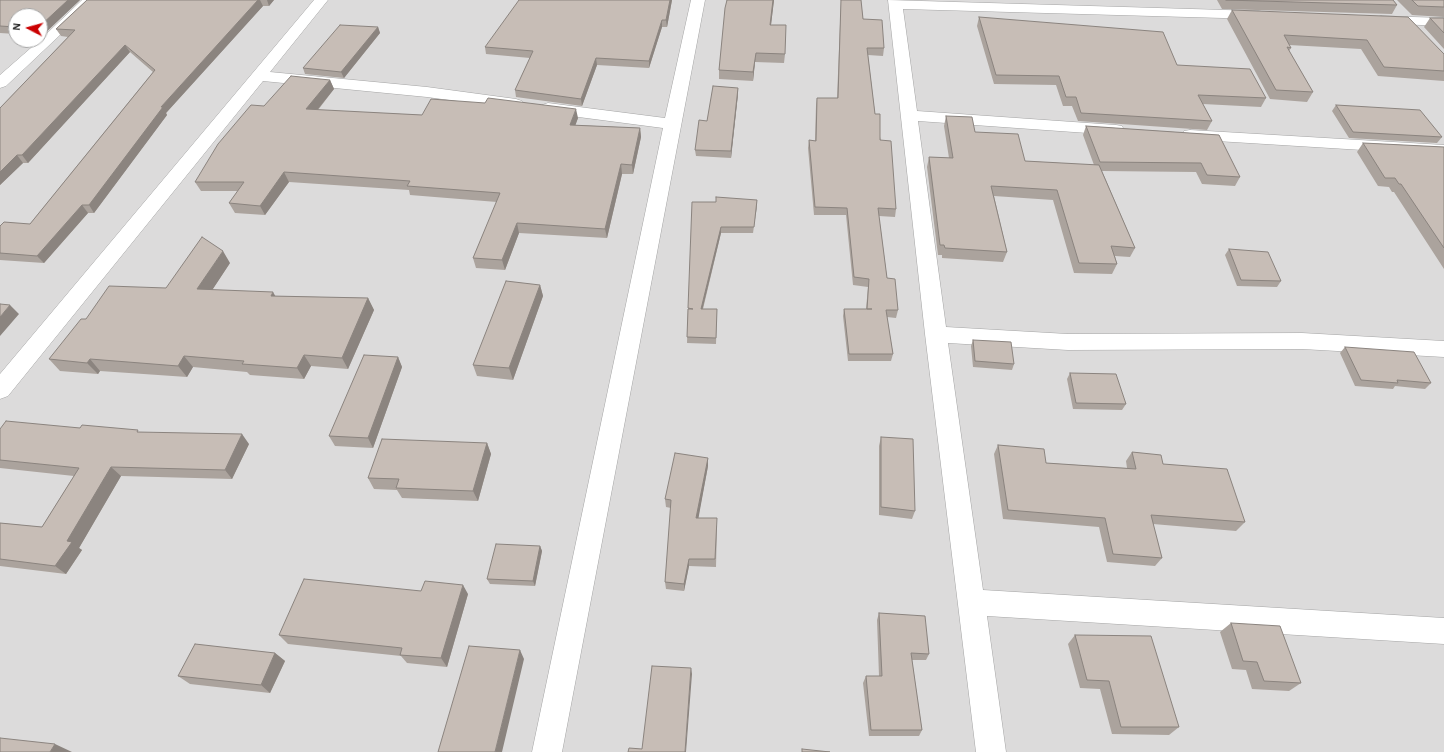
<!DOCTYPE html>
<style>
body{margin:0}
#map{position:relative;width:1444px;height:752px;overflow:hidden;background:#efebe3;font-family:"Alegreya Sans",sans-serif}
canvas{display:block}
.north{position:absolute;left:8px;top:8px;width:40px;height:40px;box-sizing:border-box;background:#fff;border:1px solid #a5a5a5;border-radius:50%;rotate:276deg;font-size:11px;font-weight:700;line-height:16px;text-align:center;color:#1e1e1e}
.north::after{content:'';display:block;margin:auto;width:14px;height:18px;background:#cb0001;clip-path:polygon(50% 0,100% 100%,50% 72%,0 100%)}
</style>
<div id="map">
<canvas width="1444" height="752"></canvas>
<div class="north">N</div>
</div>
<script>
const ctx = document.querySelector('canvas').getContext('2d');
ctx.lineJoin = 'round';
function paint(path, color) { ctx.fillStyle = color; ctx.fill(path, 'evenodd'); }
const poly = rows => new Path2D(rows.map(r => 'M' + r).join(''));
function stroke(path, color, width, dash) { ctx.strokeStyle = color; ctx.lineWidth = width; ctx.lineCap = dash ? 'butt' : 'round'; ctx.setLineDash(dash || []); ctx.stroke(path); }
const residential = poly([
 [0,0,1444,0,1444,752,0,752],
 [16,16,40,16,40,40,16,40]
]);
const street = poly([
 [82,0,97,0,6,86,0,88,0,75,40,40,82,0],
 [314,0,328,0,270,72,427,87,516,99,522,101,524,104,522,107,516,109,427,97,263,81,8,396,0,399,0,374,314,0],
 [691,0,705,0,562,752,532,752,663,128,548,113,542,111,540,108,542,105,548,103,665,118,691,0],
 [888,0,1259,11,1264,12,1266,15,1264,18,1259,19,903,9,917,111,1116,125,1122,126,1124,130,1122,134,1116,135,918,121,946,327,1068,334,1302,333,1444,341,1444,357,1302,349,1068,350,948,343,983,590,1444,618,1444,644,987,616,1006,752,976,752,925,334,888,0],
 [1381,16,1444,18,1444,26,1376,23,1374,20,1376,17,1381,16],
 [1190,130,1444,145,1444,155,1184,139,1182,135,1184,131,1190,130]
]);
const wall = poly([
 [0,0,80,0,43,35,40,35,40,16,16,16,16,34,0,33],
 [87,0,274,0,269,6,263,6,166,113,167,115,94,213,88,213,44,263,0,260,0,226,30,224,153,72,130,52,28,163,23,163,0,185,0,108,68,37,61,36,56,29],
 [672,0,667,27,662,27,649,68,597,65,582,106,516,97,515,90,530,58,486,54,485,47],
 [727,0,774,0,771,25,785,54,784,63,755,62,753,81,719,79,719,70],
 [841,0,861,0,863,19,884,48,883,56,868,55,875,114,896,209,895,217,879,216,887,278,898,310,896,318,887,317,893,354,891,361,848,361,843,316,844,309,866,309,868,287,853,285,846,215,814,215,808,148,809,140,815,141,816,105,817,98,837,98],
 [1217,0,1393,0,1397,5,1392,14,1222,9],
 [1397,0,1444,0,1444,17,1412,15],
 [1232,10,1444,54,1444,81,1378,76,1361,49,1289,45,1291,48,1289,51,1313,92,1307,102,1270,99,1227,19],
 [979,17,1177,65,1266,98,1261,107,1203,104,1212,121,1207,130,1078,121,1072,106,1063,106,1056,85,994,84,977,26],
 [1430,18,1444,18,1444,49,1424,27],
 [378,27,380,33,344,78,305,74,303,68],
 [330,80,334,89,318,110,422,115,578,118,575,125,640,128,641,137,633,174,622,174,607,238,519,233,505,270,476,268,473,258,497,202,410,195,409,190,289,182,265,215,235,213,229,203,238,191,201,191,195,182,264,106],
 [738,88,738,94,731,158,696,156,695,150,707,121],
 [1336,105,1442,137,1437,143,1349,138,1332,111],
 [946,116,1025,161,1094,165,1083,135,1086,126,1219,135,1240,177,1235,186,1202,184,1196,172,1102,171,1135,248,1130,257,1115,256,1117,264,1112,274,1074,273,1053,200,994,196,1007,252,1003,262,942,258,942,255,938,255,927,167,929,157,949,158,944,126],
 [1363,143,1444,147,1444,269,1394,192,1392,192,1389,187,1378,186,1357,152],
 [757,200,753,233,721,233,703,309,717,309,716,344,687,343,688,308,716,202],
 [1229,249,1281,281,1277,287,1237,286,1225,255],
 [230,263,212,290,275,296,368,298,374,310,348,369,311,366,304,379,250,375,247,372,193,367,187,377,100,371,98,374,60,371,49,359,86,319,166,288],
 [540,285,543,296,513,380,477,376,473,365],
 [973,340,1014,364,1012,370,973,367,971,346],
 [1345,347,1431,383,1425,389,1395,386,1393,389,1355,386,1340,353],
 [398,357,402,367,373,448,335,446,329,436],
 [1070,373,1126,404,1122,410,1073,409,1067,379],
 [80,428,140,432,249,444,232,479,121,476,79,548,82,550,66,574,0,566,0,523,42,527,74,476,0,468,0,429],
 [881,437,915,511,912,519,879,515,879,446],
 [487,443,491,454,478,501,402,498,397,490,374,489,368,478],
 [998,445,1046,463,1127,468,1126,461,1132,452,1163,464,1245,522,1236,531,1153,524,1162,558,1155,566,1107,562,1099,527,1003,519,994,454],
 [708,458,708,466,698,518,717,526,716,567,689,566,684,591,666,589,665,582,671,508,666,507,665,499],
 [540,546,542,551,535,586,490,584,487,579],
 [421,591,468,594,447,667,407,663,401,656,288,644,279,635],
 [879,613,929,654,926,660,912,660,922,730,919,736,869,736,863,683,866,676,879,676,877,620],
 [1231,623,1301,683,1289,691,1252,689,1246,670,1232,669,1220,632],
 [1075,635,1179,727,1169,735,1112,734,1100,689,1080,688,1068,644],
 [275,653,285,661,270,693,190,684,178,676]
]);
const shadedWall = poly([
 [68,0,80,0,43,35,40,31,40,26],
 [258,0,260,0,263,6,166,113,167,115,94,213,89,205,161,107],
 [267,0,274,0,269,6],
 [670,0,672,0,667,27,666,20],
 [773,0,774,0,770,33,770,25],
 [662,20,662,27,649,68,649,61],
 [378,27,380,33,344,78,341,72],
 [125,45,130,52,28,163,22,155],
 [756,53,755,62,753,81,753,72],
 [596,58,597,65,582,106,581,99],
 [330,80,334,89,310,119,306,109],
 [738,88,738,94,731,158,731,151],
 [576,109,578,118,572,135,570,125],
 [640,128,641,137,633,174,632,165],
 [17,155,23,163,0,185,0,172],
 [621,164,622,174,607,238,605,229],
 [284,172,289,182,265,215,260,206],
 [757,200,757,206,753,233,754,227],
 [82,205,88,213,44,263,37,256],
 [517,223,519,233,505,270,502,260],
 [721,227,721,233,701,315,701,309],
 [223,251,230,263,205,301,197,289],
 [540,285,543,296,513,380,509,368],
 [273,292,280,304,271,296],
 [368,298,374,310,348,369,342,358],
 [10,305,19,314,0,336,0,317],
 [304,355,311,366,304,379,297,368],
 [184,356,193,367,187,377,178,366],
 [398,357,402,367,373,448,368,438],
 [90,359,100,371,98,374,87,363],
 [242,434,249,444,232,479,225,470],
 [487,443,491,454,478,501,473,491],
 [708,458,708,466,697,526,696,518],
 [111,467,121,476,79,548,82,550,66,574,55,566,67,541],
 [540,546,542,551,535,586,533,581],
 [689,559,689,566,684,591,684,584],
 [463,585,468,594,447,667,441,658],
 [520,650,524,659,502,752,495,752],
 [275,653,285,661,270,693,261,685],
 [691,668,692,674,686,752,685,752],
 [55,744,72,752,50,752]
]);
const building = poly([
 [0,0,68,0,40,26,40,16,16,16,16,27,0,26,0,0],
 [87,0,258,0,161,107,163,107,89,205,82,205,37,256,0,253,0,226,4,222,30,224,155,70,125,45,22,155,17,155,0,172,0,108,75,30,56,29,87,0],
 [519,0,670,0,666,20,662,20,649,61,596,58,581,99,515,90,533,51,485,47,519,0],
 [727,0,773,0,770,25,786,25,785,54,756,53,753,72,719,70,725,8,727,0],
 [841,0,861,0,863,19,882,20,884,48,867,48,875,114,880,114,880,140,891,141,896,209,878,208,887,278,895,279,898,310,886,310,893,354,849,354,844,309,872,309,867,309,869,279,854,277,847,208,815,207,809,140,816,141,817,98,838,98,841,0],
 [1226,0,1393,0,1397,5,1226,0],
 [1412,0,1444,0,1444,7,1418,6,1412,0],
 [1232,10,1408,17,1444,54,1444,71,1384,67,1367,40,1284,35,1291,48,1287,47,1313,92,1276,90,1232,10],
 [979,17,1163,32,1177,65,1250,69,1266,98,1198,95,1212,121,1081,113,1076,97,1066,97,1059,76,996,75,979,17],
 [1430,18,1444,18,1444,33,1430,18],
 [340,25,378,27,341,72,303,68,340,25],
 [291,76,330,80,306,109,422,115,431,99,485,103,488,98,576,109,570,125,640,128,632,165,621,164,605,229,517,223,502,260,473,258,500,193,407,186,410,181,284,172,260,206,229,203,244,182,195,182,218,144,251,105,264,106,291,76],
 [713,86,738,88,731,151,695,150,699,120,707,121,713,86],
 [1336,105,1420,110,1442,137,1353,132,1336,105],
 [946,116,972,117,975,132,1018,134,1025,161,1099,165,1135,248,1111,246,1117,264,1079,263,1057,190,991,186,1007,252,945,248,944,245,940,245,929,157,953,158,946,116],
 [1086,126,1219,135,1240,177,1207,175,1201,163,1100,162,1086,126],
 [1363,143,1444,147,1444,248,1401,184,1399,184,1395,178,1385,178,1363,143],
 [716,197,757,200,754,227,721,227,701,309,717,309,716,338,687,337,688,309,693,309,688,308,692,202,716,202,716,197],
 [202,237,223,251,197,289,273,292,271,296,368,298,342,358,304,355,297,368,242,364,244,361,184,356,178,366,90,359,87,363,49,359,81,319,86,319,109,286,166,288,202,237],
 [1229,249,1268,252,1281,281,1241,280,1229,249],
 [506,281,540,285,509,368,473,365,506,281],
 [0,304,10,305,0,317,0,304],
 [973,340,1011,342,1014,364,975,361,973,340],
 [1345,347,1414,352,1431,383,1397,380,1398,383,1361,380,1345,347],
 [364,355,398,357,368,438,329,436,364,355],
 [1070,373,1116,374,1126,404,1076,403,1070,373],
 [6,421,80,428,82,425,138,430,137,432,242,434,225,470,111,467,67,541,72,542,55,566,0,559,0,523,42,527,79,468,0,460,0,429,6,421],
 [881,437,913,439,915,511,881,507,881,437],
 [382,439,487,443,473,491,396,488,399,479,368,478,382,439],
 [998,445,1044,449,1046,463,1136,469,1132,452,1161,455,1163,464,1227,469,1245,522,1151,515,1162,558,1113,554,1105,518,1008,510,998,445],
 [675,453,708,458,696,518,717,518,715,559,689,559,684,584,665,582,671,500,665,499,675,453],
 [496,544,540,546,533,581,487,579,496,544],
 [304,579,421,591,425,581,463,585,441,658,400,655,402,648,279,635,304,579],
 [879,613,925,616,929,654,911,653,922,730,871,730,866,676,882,676,879,613],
 [1231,623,1280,626,1301,683,1264,681,1257,662,1243,661,1231,623],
 [1075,635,1151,636,1179,727,1121,727,1109,681,1087,680,1075,635],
 [195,644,275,653,261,685,178,676,195,644],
 [469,646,520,650,495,752,438,752,469,646],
 [652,666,691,668,685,752,628,752,629,748,642,749,652,666],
 [0,738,55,744,50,752,0,752,0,738],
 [802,749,830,752,802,752,802,749]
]);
paint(residential, '#dcdbdb');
stroke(street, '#a5a5a5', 1);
paint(street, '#fff');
paint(wall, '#aba39d');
paint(shadedWall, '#8b847f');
paint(building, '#c7bdb6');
stroke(building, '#8b847f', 1);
</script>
